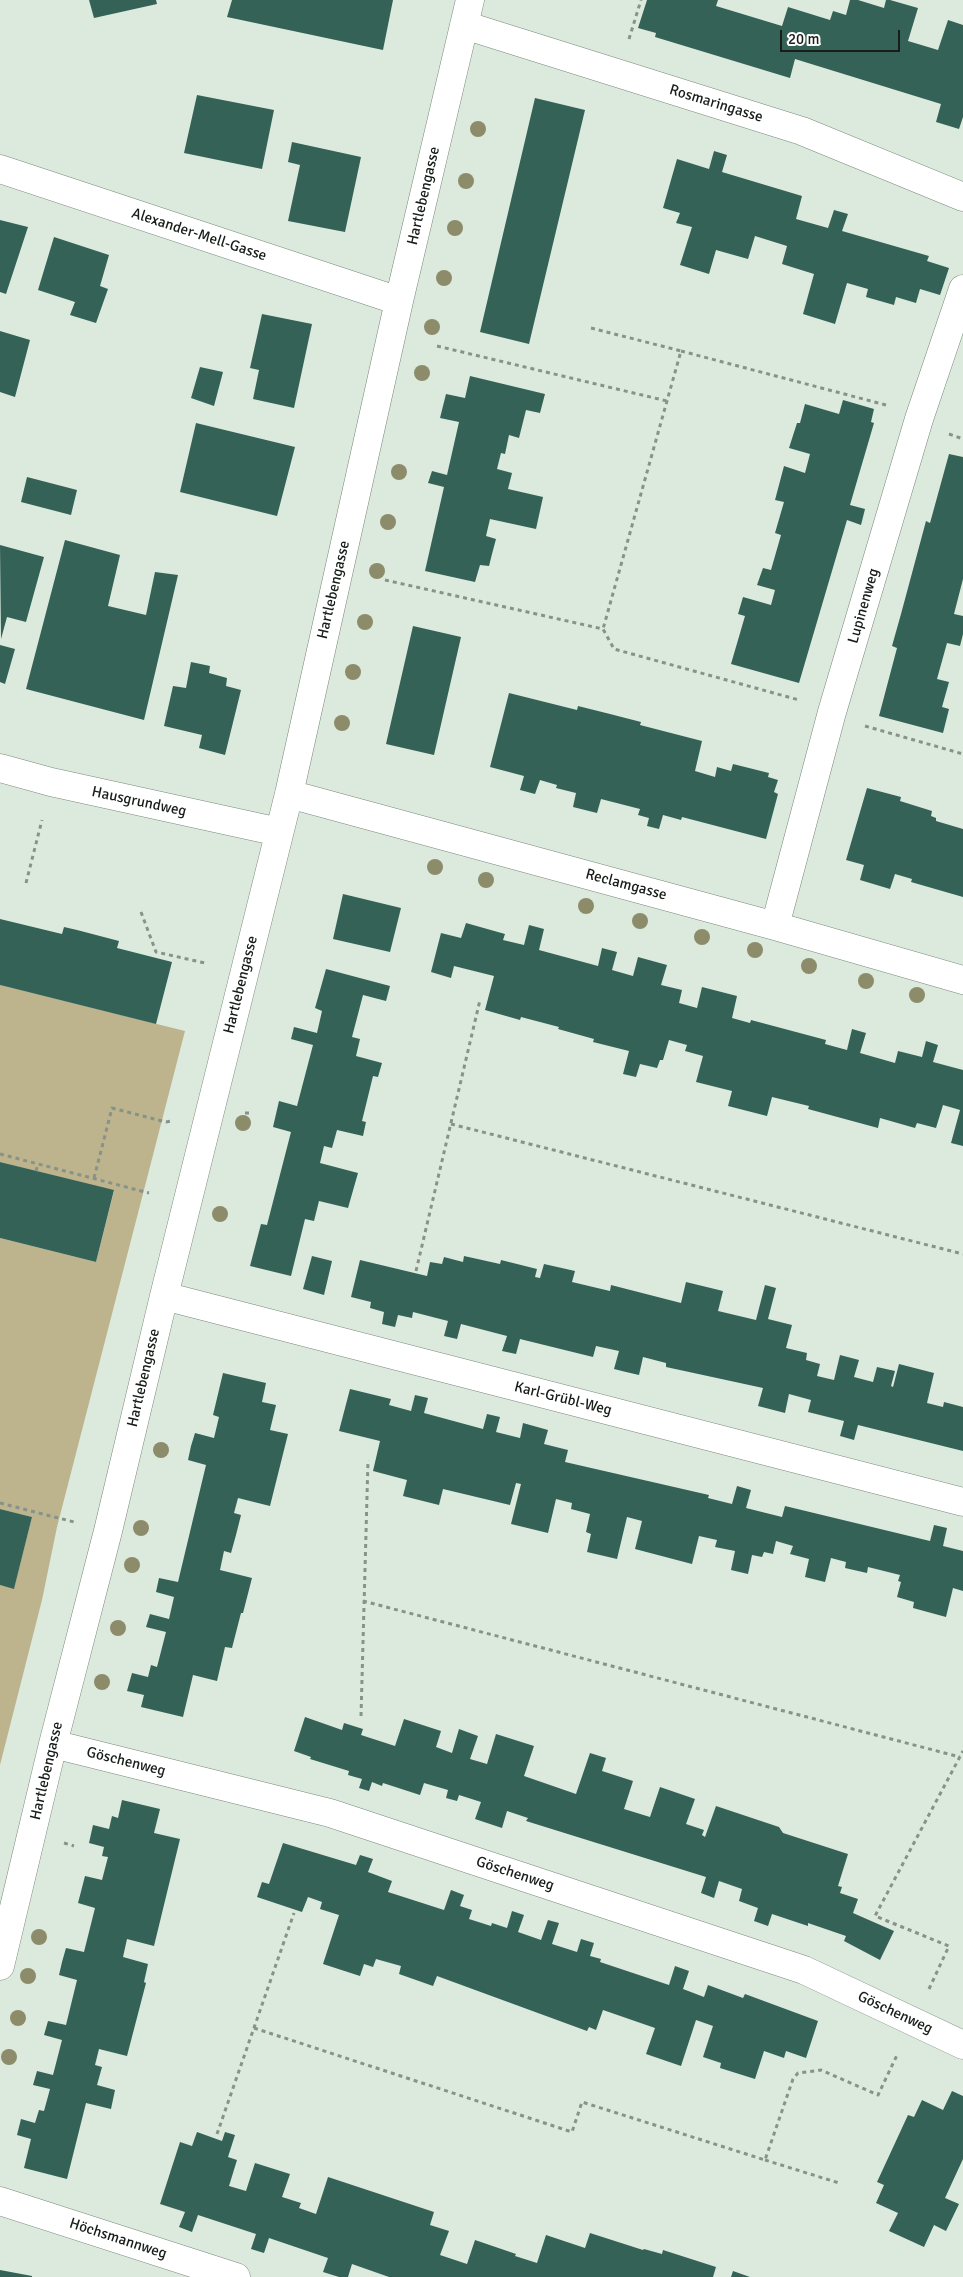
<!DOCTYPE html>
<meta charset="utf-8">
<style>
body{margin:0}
#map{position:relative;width:963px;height:2277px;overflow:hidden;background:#dceade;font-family:Signika,sans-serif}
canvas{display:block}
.scale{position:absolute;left:780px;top:30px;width:120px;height:22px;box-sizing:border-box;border:2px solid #181d19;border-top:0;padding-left:6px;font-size:15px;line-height:18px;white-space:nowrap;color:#181d19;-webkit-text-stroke:4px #fff;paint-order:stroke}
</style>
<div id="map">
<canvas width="963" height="2277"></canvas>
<div class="scale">20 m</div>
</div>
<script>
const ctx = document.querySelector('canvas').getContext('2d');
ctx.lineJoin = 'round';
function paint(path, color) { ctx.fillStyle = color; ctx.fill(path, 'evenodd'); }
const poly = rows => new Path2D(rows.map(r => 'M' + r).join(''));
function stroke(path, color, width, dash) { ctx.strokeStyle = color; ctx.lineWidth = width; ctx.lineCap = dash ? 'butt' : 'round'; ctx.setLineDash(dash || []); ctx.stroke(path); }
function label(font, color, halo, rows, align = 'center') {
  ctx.font = font + ' Signika,sans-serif'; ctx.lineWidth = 5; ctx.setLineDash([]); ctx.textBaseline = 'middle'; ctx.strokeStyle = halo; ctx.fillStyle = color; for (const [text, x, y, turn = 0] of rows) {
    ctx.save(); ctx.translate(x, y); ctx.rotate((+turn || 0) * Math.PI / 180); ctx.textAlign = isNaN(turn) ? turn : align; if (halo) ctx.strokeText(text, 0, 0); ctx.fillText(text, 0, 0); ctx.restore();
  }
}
const green = poly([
 [0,985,185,1031,57,1527,42,1600,0,1765,0,1585,14,1588,32,1517,0,1509,0,1238,96,1262,114,1191,0,1162]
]);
const building = poly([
 [89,0,156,0,157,4,94,18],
 [232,0,393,0,383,50,227,17],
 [647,0,718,0,716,6,782,26,788,7,830,20,833,11,846,15,850,0,858,0,884,8,886,0,890,0,918,8,908,41,938,50,948,20,963,25,963,117,959,129,936,122,941,104,795,59,790,78,655,37,656,33,638,28],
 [197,95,274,110,262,169,184,153],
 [535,98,585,110,529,344,480,332],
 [292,142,361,157,345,232,288,221,300,165,288,162],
 [714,151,727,155,722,172,802,196,796,219,828,228,834,210,848,214,842,231,929,256,927,261,949,268,940,295,920,289,916,303,896,297,894,305,866,297,868,289,847,283,835,324,803,314,814,274,782,264,787,246,755,236,748,259,716,250,709,274,680,265,692,227,676,223,680,213,663,208,677,159,709,169],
 [0,220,28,227,6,294,0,292],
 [54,237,109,255,100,286,108,289,96,323,70,315,75,302,38,290],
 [262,314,312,324,294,408,253,399,259,370,250,368],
 [0,331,30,340,15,397,0,392],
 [200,367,223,372,214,406,191,398],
 [470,376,545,394,540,413,526,410,519,438,509,435,505,454,501,453,497,469,512,473,508,489,543,497,536,529,490,519,486,536,496,539,492,554,489,566,480,565,475,582,425,571,444,487,428,483,432,471,447,475,459,422,440,418,446,394,465,398],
 [843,400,874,409,871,422,874,423,850,505,865,509,861,525,847,520,799,683,731,664,745,616,738,614,743,597,771,605,775,590,757,585,763,568,771,570,781,535,775,533,784,502,775,500,784,466,805,473,810,454,789,448,797,423,800,423,805,404,839,414],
 [196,423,295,447,277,516,180,492],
 [949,454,963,457,963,579,954,614,963,616,963,634,960,646,947,643,937,679,949,682,942,707,949,709,943,733,879,716,897,648,892,646,901,614,926,521,930,523],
 [27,477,77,490,71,515,21,502],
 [65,540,120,555,108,606,146,615,155,572,178,575,144,720,26,689],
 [0,545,44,557,26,622,7,617,1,639],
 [413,626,461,637,434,755,386,744],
 [0,645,15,649,5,684,0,682],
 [191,662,210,666,209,673,227,678,226,686,241,690,225,755,199,748,202,735,164,726,173,686,186,688],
 [509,693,577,710,578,706,610,714,641,722,640,725,702,741,695,771,715,777,717,767,731,771,733,764,769,773,768,777,778,780,774,792,778,794,766,839,682,817,681,820,663,815,659,829,647,826,649,818,638,815,640,809,601,799,597,813,573,807,576,793,556,788,557,785,540,780,535,794,520,790,524,776,490,767],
 [867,788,901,797,900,801,932,811,931,816,936,818,936,821,963,829,963,897,911,882,912,879,895,874,890,889,860,880,864,865,846,860],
 [343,894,401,908,390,952,333,939],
 [0,919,62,934,64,927,77,930,119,941,117,948,172,962,156,1024,0,985],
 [466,923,505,934,503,940,524,945,529,925,544,929,539,950,598,966,602,948,617,952,612,970,633,976,638,957,667,965,661,985,682,990,679,1003,697,1008,702,987,737,996,732,1018,750,1023,751,1020,826,1040,825,1044,847,1050,852,1029,866,1033,860,1053,895,1063,898,1051,922,1057,926,1041,938,1045,933,1062,963,1070,963,1146,951,1143,960,1110,943,1105,936,1128,917,1123,915,1128,880,1118,878,1128,808,1109,809,1106,772,1097,767,1116,728,1106,732,1091,696,1082,703,1056,685,1051,687,1045,669,1040,663,1060,660,1060,657,1068,640,1064,636,1077,623,1074,629,1051,593,1042,594,1039,558,1029,559,1027,521,1017,520,1020,485,1010,494,976,454,966,451,978,431,972,441,933,461,938],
 [326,969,390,986,386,1001,363,995,352,1037,360,1039,356,1056,382,1063,378,1077,373,1076,362,1121,366,1122,363,1136,337,1130,332,1148,324,1146,320,1163,358,1173,348,1208,319,1201,314,1221,305,1219,291,1276,250,1266,261,1224,267,1225,291,1132,273,1127,279,1101,297,1106,313,1045,291,1039,294,1027,317,1033,322,1011,315,1008],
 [0,1162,114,1190,96,1262,0,1238],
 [312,1256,332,1261,324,1295,303,1289],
 [464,1256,500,1264,501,1260,537,1269,535,1277,540,1278,544,1264,575,1271,572,1282,610,1291,611,1285,681,1303,686,1282,723,1291,718,1311,756,1320,765,1285,776,1288,768,1319,792,1325,786,1348,807,1353,806,1360,820,1364,817,1376,834,1380,840,1355,859,1360,854,1377,873,1382,877,1367,895,1371,891,1386,893,1387,899,1364,934,1373,927,1403,943,1407,944,1402,963,1407,963,1451,858,1425,854,1440,840,1436,844,1421,808,1412,811,1400,789,1394,785,1413,758,1406,763,1388,666,1367,666,1363,643,1357,639,1375,626,1372,614,1369,619,1351,596,1346,593,1357,520,1339,516,1354,502,1351,507,1336,461,1324,457,1339,444,1336,448,1321,413,1312,412,1318,398,1315,395,1327,382,1324,384,1312,370,1308,371,1302,351,1297,360,1260,427,1276,430,1262,442,1264,444,1257,463,1262],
 [223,1373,266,1383,262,1402,276,1405,270,1430,288,1434,270,1506,238,1498,234,1513,241,1515,236,1535,231,1553,224,1551,220,1570,252,1578,243,1613,241,1613,232,1648,225,1647,217,1681,193,1675,183,1717,141,1707,144,1695,127,1691,132,1673,148,1677,151,1665,157,1667,166,1632,146,1627,150,1614,169,1619,174,1597,156,1592,159,1578,178,1582,206,1465,188,1460,191,1446,195,1433,214,1438,219,1417,213,1415],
 [350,1389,391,1399,389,1405,411,1411,415,1395,428,1398,424,1413,483,1429,487,1414,500,1417,496,1432,520,1438,523,1423,548,1430,544,1444,568,1450,565,1462,709,1495,708,1498,732,1504,737,1486,751,1490,746,1508,782,1517,785,1506,930,1541,934,1525,947,1528,943,1546,963,1551,963,1591,953,1588,946,1617,913,1608,914,1602,897,1597,901,1582,898,1581,900,1575,868,1567,867,1573,845,1568,846,1562,831,1558,825,1582,805,1577,809,1559,790,1554,793,1546,776,1541,773,1554,764,1552,762,1557,752,1555,748,1574,731,1570,735,1551,715,1547,717,1540,699,1536,692,1564,635,1549,642,1521,627,1517,617,1559,587,1552,591,1534,586,1532,590,1514,571,1509,572,1503,556,1499,548,1533,511,1524,521,1484,516,1483,510,1505,443,1489,439,1505,403,1496,407,1480,373,1471,380,1441,339,1431],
 [0,1509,32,1517,14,1589,0,1585],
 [305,1717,342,1730,344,1723,363,1729,361,1735,395,1746,404,1719,441,1731,436,1747,452,1753,459,1729,478,1736,470,1759,487,1764,496,1734,534,1746,524,1776,576,1794,590,1753,606,1758,602,1771,633,1781,624,1809,650,1817,660,1787,695,1799,686,1824,704,1830,702,1835,705,1837,716,1806,779,1827,783,1833,848,1854,838,1886,842,1887,840,1893,858,1899,853,1913,894,1931,880,1960,844,1941,846,1936,808,1923,808,1926,772,1914,768,1926,754,1921,758,1908,739,1901,742,1889,719,1881,714,1898,701,1893,706,1877,526,1821,528,1818,507,1811,502,1828,475,1819,481,1802,459,1795,457,1801,446,1798,448,1790,424,1783,420,1795,383,1783,382,1786,372,1782,369,1791,359,1788,362,1779,348,1775,349,1771,310,1759,311,1757,294,1751],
 [122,1800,160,1809,154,1833,180,1839,154,1946,127,1939,123,1957,148,1964,144,1982,146,1983,127,2056,99,2049,95,2065,102,2067,97,2085,115,2090,111,2109,86,2103,67,2179,24,2168,31,2139,17,2135,21,2119,35,2123,39,2110,44,2111,50,2089,33,2085,37,2071,53,2075,62,2040,44,2035,48,2021,66,2025,77,1980,59,1975,62,1962,66,1948,84,1952,95,1908,78,1903,85,1876,102,1880,108,1857,102,1856,104,1847,89,1843,93,1825,109,1829,112,1816,118,1818],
 [283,1843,356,1865,360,1855,373,1859,368,1872,392,1881,388,1892,444,1910,451,1890,464,1895,460,1906,472,1910,469,1919,491,1926,492,1923,507,1928,512,1911,524,1915,518,1932,541,1940,548,1920,559,1923,552,1944,577,1952,581,1939,594,1943,590,1956,601,1959,600,1962,669,1985,675,1966,689,1971,683,1989,704,1997,708,1985,743,1998,745,1994,818,2021,806,2058,786,2051,784,2058,764,2051,755,2079,720,2068,721,2063,703,2057,713,2026,696,2020,681,2066,646,2054,655,2028,603,2010,596,2030,589,2027,587,2031,437,1976,433,1986,399,1974,401,1966,376,1959,373,1967,364,1964,360,1976,323,1964,339,1915,320,1909,322,1902,308,1897,302,1912,257,1897,262,1882,269,1884],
 [952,2091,963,2096,963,2159,945,2198,959,2204,946,2231,934,2225,924,2247,889,2231,898,2213,876,2203,884,2185,877,2182,908,2115,914,2117,922,2100,943,2110],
 [197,2132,222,2141,225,2132,235,2135,228,2157,237,2160,229,2186,246,2191,255,2163,290,2174,282,2197,301,2203,299,2208,316,2214,328,2177,434,2212,430,2225,449,2231,440,2255,467,2264,475,2240,516,2254,515,2256,537,2263,546,2235,585,2248,590,2233,643,2250,644,2249,662,2254,663,2250,716,2267,713,2277,389,2277,352,2264,348,2277,339,2277,323,2272,328,2258,269,2238,264,2253,251,2249,256,2234,198,2215,192,2232,179,2227,185,2212,160,2204,180,2142,192,2146],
 [0,2270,32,2276,32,2277,0,2277],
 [733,2271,750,2277,731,2277]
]);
const path = poly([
 [629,39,641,0],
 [591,328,681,351,603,629],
 [437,346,667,401],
 [681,351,886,405],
 [949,434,963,439],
 [385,580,603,629,614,649,799,700],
 [865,726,963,754],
 [26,883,42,820],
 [141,912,156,952,205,963],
 [245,1113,253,1113],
 [451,1124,963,1254],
 [0,1154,149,1193],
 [36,1171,38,1164],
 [94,1178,112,1108,166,1122,172,1121],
 [416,1271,480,1000],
 [0,1503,74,1522],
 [363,1601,960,1757],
 [361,1716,368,1460],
 [64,1843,74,1846],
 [929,1989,949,1946,875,1916,963,1751],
 [254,2028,572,2132,582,2102,765,2160,793,2079,798,2073,821,2070,878,2095,898,2053],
 [217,2134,294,1913],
 [765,2160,839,2183]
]);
const minor = poly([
 [464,25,802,131,963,197],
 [0,169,399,301],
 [0,768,51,782,279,832],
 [289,794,775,926,963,980],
 [775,926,832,712,919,419,963,289],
 [164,1296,963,1502],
 [53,1744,330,1813,804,1970,963,2045],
 [0,1966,53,1744,108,1531,164,1296,289,794,399,301,470,0],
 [0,2201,236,2277]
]);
const trees = [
 [478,129],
 [466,181],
 [455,228],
 [444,278],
 [432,327],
 [422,373],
 [399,472],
 [388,522],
 [377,571],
 [365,622],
 [353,672],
 [342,723],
 [435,867],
 [486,880],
 [586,906],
 [640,921],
 [702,937],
 [755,950],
 [809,966],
 [866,981],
 [917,995],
 [243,1123],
 [220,1214],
 [161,1450],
 [141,1528],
 [132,1565],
 [118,1628],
 [102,1682],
 [39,1937],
 [28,1976],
 [18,2018],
 [9,2057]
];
const streetNames = [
 ["Rosmaringasse",716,104,17],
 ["Hartlebengasse",424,196,-77],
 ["Alexander-Mell-Gasse",199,235,18],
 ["Hartlebengasse",334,590,-77],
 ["Lupinenweg",864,606,-74],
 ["Hausgrundweg",139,802,12],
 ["Reclamgasse",626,885,15],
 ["Hartlebengasse",241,985,-76],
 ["Hartlebengasse",144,1378,-77],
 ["Karl-Grübl-Weg",563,1399,14],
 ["Göschenweg",126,1762,14],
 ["Hartlebengasse",47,1771,-77],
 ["Göschenweg",515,1874,18],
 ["Göschenweg",895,2013,25],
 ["Höchsmannweg",118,2239,18]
];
paint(green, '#bdb48e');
paint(building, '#346257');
stroke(minor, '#7b887d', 29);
stroke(path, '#879289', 3, [4, 4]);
stroke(minor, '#fff', 28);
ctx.fillStyle = '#8c8c6b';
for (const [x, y] of trees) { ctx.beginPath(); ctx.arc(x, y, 8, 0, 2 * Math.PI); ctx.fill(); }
label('15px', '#181d19', '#fff', streetNames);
</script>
